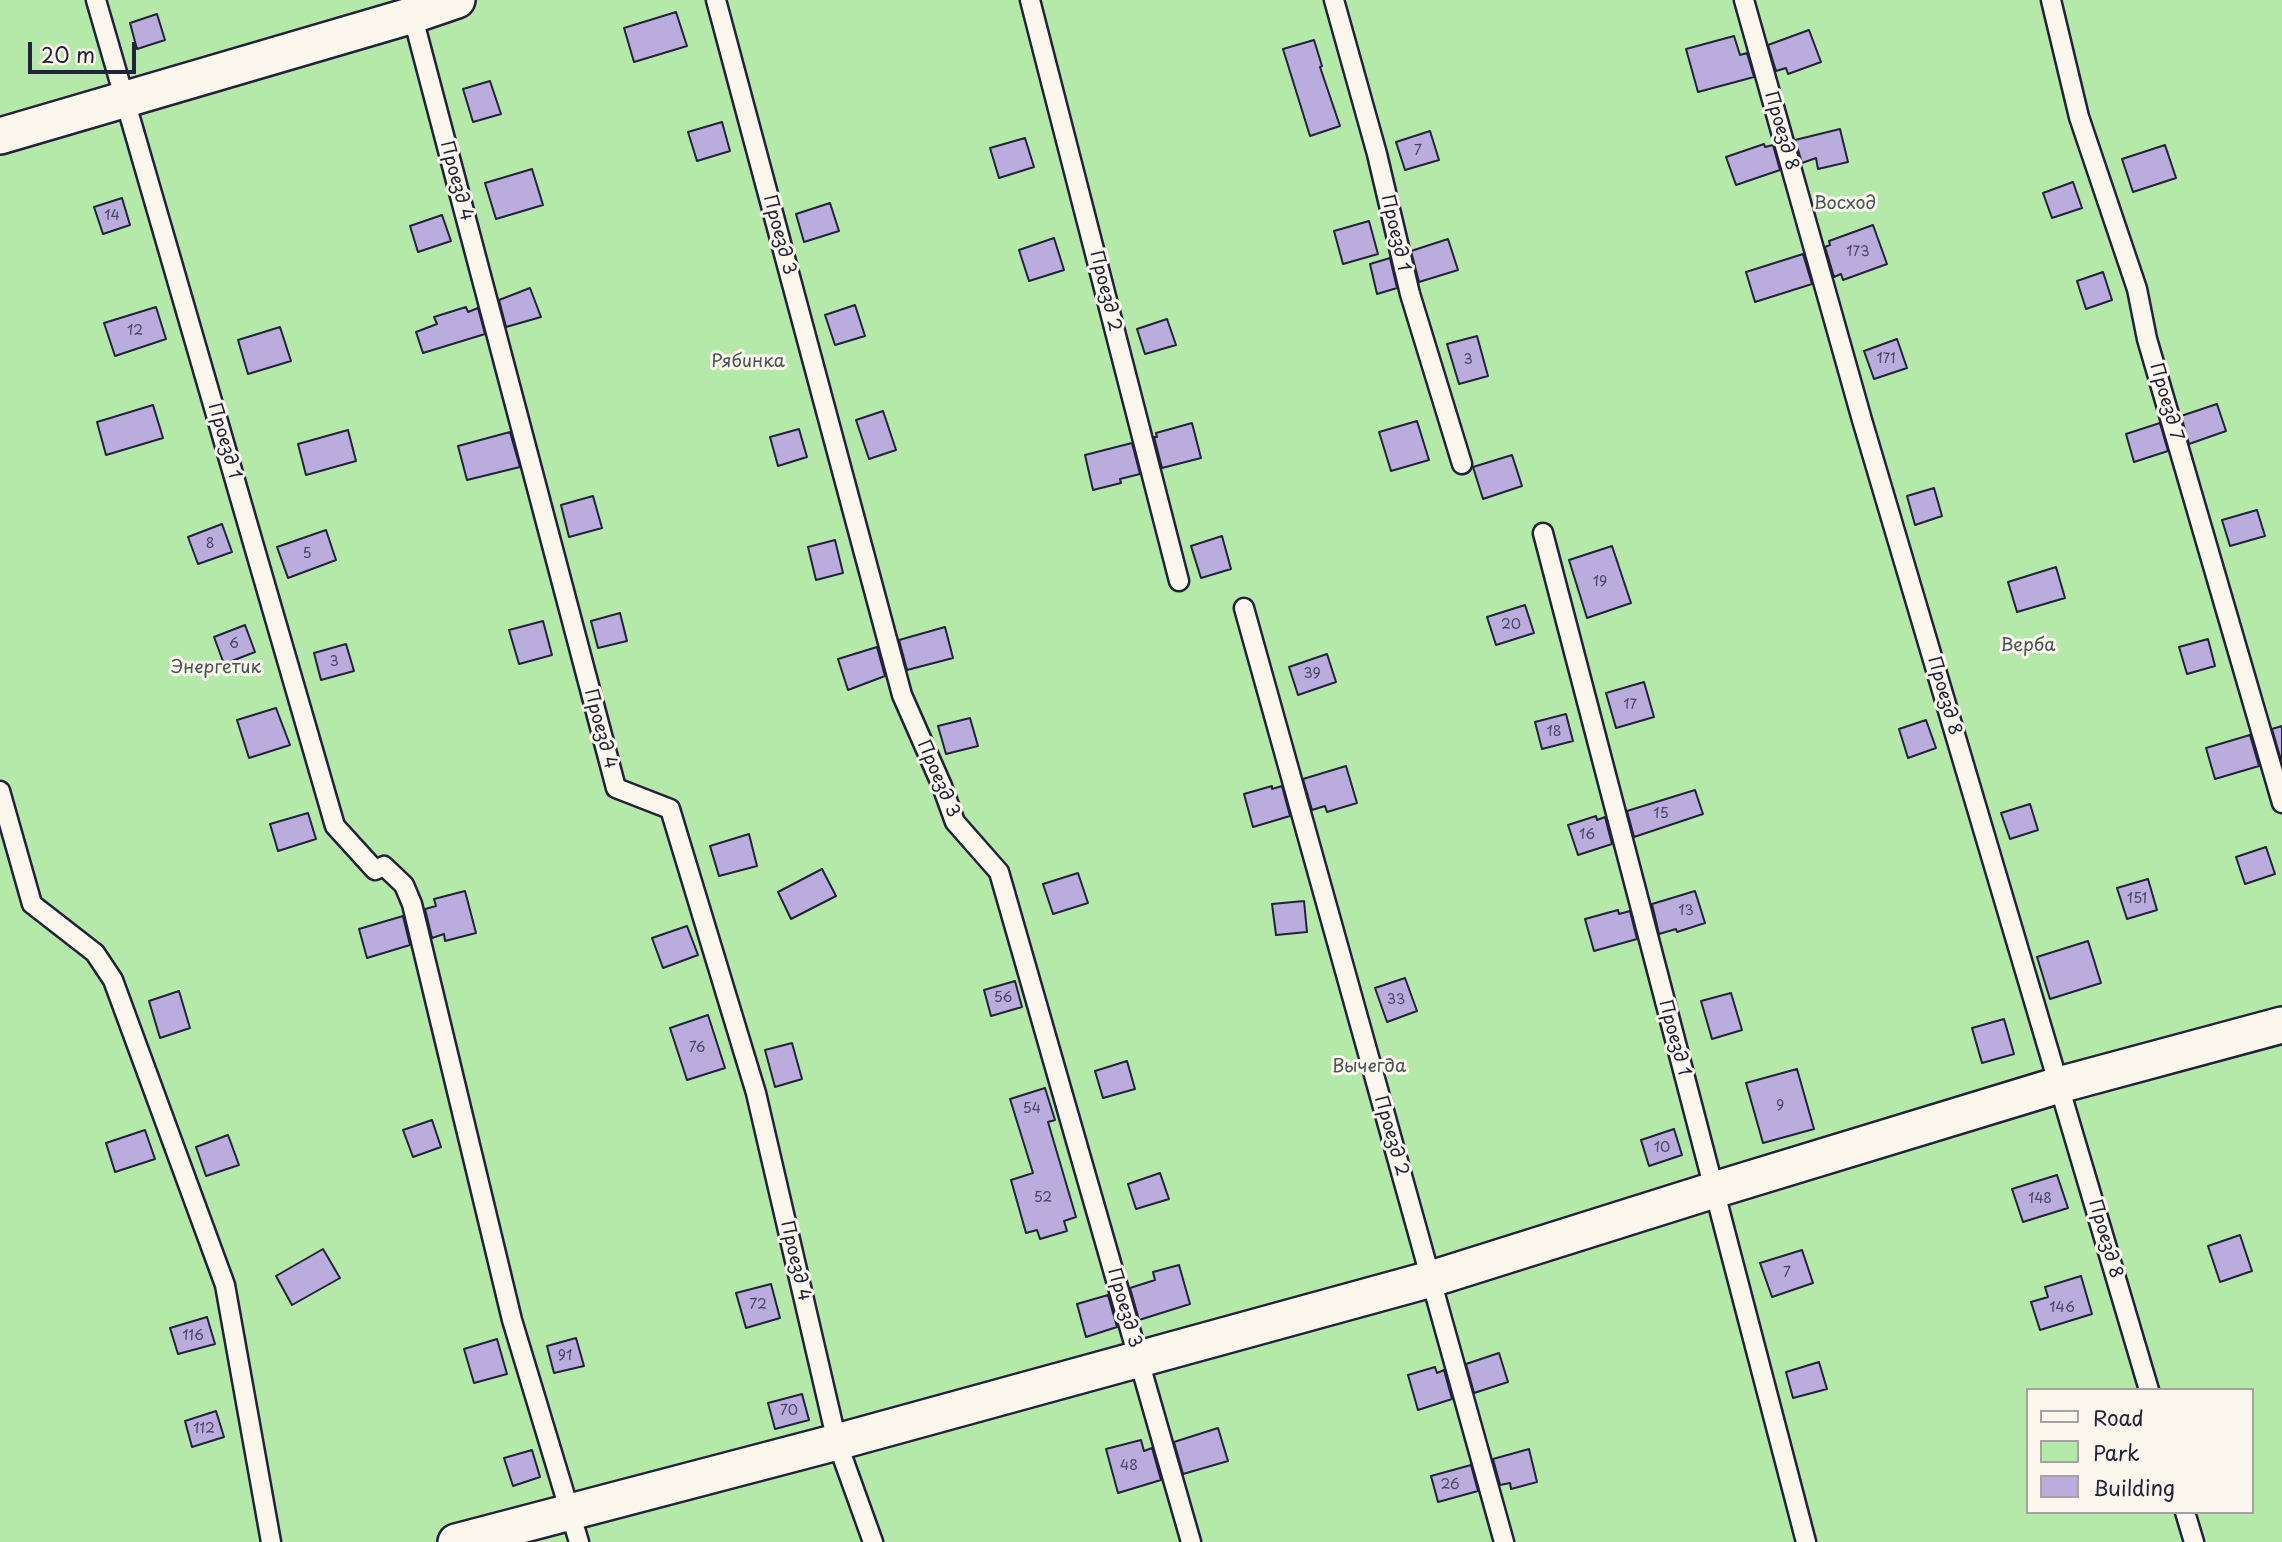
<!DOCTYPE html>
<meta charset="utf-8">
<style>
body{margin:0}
#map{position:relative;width:2282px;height:1542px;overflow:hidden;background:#fbf7ec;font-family:"Playpen Sans",sans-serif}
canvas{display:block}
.legend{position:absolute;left:2026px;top:1388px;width:228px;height:126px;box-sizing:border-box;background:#fbf7ec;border:2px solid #a4a2a5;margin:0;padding:9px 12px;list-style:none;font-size:21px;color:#22223b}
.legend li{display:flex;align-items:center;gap:14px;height:35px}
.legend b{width:35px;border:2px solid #a4a2a5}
.scale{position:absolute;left:28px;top:42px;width:108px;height:32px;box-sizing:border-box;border:4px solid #22223b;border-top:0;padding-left:9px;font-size:21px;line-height:24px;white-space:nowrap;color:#22223b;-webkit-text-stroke:5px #fbf7ec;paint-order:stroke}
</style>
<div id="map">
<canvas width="2282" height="1542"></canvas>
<ul class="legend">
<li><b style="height:9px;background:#fbf7ec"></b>Road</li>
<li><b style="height:19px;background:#b5e9aa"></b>Park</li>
<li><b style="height:19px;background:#baaddd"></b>Building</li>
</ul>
<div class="scale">20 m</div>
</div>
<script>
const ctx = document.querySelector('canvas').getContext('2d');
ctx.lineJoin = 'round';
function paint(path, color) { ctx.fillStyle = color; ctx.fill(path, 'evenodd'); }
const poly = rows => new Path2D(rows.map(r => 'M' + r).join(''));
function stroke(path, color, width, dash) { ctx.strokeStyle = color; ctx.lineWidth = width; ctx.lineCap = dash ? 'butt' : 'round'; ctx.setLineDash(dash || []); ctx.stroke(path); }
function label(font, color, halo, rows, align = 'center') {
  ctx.font = font + ' "Playpen Sans",sans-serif'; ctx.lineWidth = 6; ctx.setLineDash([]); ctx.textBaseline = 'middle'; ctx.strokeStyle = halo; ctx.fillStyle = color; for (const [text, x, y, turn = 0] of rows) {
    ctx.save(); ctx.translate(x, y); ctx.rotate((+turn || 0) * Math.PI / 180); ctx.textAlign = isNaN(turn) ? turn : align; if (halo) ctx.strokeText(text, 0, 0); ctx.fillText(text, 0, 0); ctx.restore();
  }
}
const green = poly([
 [0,0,2282,0,2282,1542,0,1542],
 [2028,1390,2252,1390,2252,1512,2028,1512]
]);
const building = poly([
 [676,12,687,46,634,62,624,28,676,12],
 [157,14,165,40,137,49,130,23,157,14],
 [1809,30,1821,62,1788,74,1786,68,1776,71,1768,45,1809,30],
 [1734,36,1740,55,1747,53,1754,77,1698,92,1686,49,1734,36],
 [1314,40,1322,66,1320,67,1340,126,1310,136,1283,49,1314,40],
 [490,81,501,114,473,122,463,89,490,81],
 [722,122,730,151,697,161,688,132,722,122],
 [1840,129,1848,162,1818,169,1816,158,1802,163,1795,140,1840,129],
 [1430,131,1439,160,1405,170,1396,142,1430,131],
 [1025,138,1034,167,999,178,990,148,1025,138],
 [1764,144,1765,147,1773,145,1780,170,1736,185,1726,157,1764,144],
 [2165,145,2176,178,2133,192,2122,159,2165,145],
 [532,169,543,205,496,219,485,183,532,169],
 [2073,182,2082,208,2052,218,2043,193,2073,182],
 [122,198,130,225,103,234,94,207,122,198],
 [830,203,839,231,804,242,796,214,830,203],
 [442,215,451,241,418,252,410,226,442,215],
 [1369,221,1378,254,1343,264,1334,231,1369,221],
 [1873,225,1887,264,1843,280,1841,274,1834,277,1825,247,1830,245,1829,241,1873,225],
 [1054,238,1064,270,1029,281,1019,250,1054,238],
 [1448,239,1458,270,1419,282,1411,251,1448,239],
 [1803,254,1812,284,1755,302,1746,272,1803,254],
 [1390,258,1397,288,1377,294,1370,264,1390,258],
 [2103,272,2112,300,2086,309,2077,281,2103,272],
 [530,288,541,317,506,327,499,300,530,288],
 [855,305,865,336,835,345,825,315,855,305],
 [156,307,166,339,115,356,104,323,156,307],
 [466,307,468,312,478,308,485,334,423,353,416,332,437,324,434,317,466,307],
 [1167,319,1176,345,1145,354,1137,329,1167,319],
 [280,327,291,361,248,374,238,340,280,327],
 [1477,336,1488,376,1459,384,1447,344,1477,336],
 [1897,339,1907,368,1874,379,1864,351,1897,339],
 [2217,404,2226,431,2189,444,2181,416,2217,404],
 [153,405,163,438,106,455,97,422,153,405],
 [883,411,896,450,869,459,856,420,883,411],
 [1417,421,1429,460,1391,471,1379,432,1417,421],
 [1192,423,1201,458,1162,468,1154,437,1157,437,1156,433,1192,423],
 [2160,423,2168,451,2134,462,2126,434,2160,423],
 [799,429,807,457,778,466,770,437,799,429],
 [348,430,356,461,306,475,298,444,348,430],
 [510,432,520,467,467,480,458,446,510,432],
 [1132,443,1140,474,1120,479,1121,483,1093,490,1085,455,1132,443],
 [1512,455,1522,486,1483,499,1473,467,1512,455],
 [1934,488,1942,516,1915,525,1907,496,1934,488],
 [593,496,602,528,569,537,561,505,593,496],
 [2257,510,2265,536,2230,546,2222,520,2257,510],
 [222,524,232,552,198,564,188,537,222,524],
 [326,530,336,560,288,578,277,547,326,530],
 [1222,536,1231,569,1201,578,1191,546,1222,536],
 [835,540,843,573,816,580,808,547,835,540],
 [1612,546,1631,603,1587,618,1569,560,1612,546],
 [2056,567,2065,598,2017,612,2008,582,2056,567],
 [1525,605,1534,633,1496,645,1487,617,1525,605],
 [620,613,627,641,598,648,591,621,620,613],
 [543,621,552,655,519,664,509,630,543,621],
 [245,625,255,652,224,664,214,637,245,625],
 [945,627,953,658,907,670,899,640,945,627],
 [2208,639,2215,666,2187,674,2179,647,2208,639],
 [346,644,354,671,321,680,314,653,346,644],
 [877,647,885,676,848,690,838,659,877,647],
 [1327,654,1336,682,1298,695,1289,667,1327,654],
 [1644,682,1654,717,1616,728,1606,693,1644,682],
 [276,708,290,745,249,758,237,720,276,708],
 [1566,714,1573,741,1542,749,1535,722,1566,714],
 [970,718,978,746,946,754,938,726,970,718],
 [1926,720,1936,748,1908,758,1899,729,1926,720],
 [2282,726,2282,760,2281,760,2272,729,2282,726],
 [2250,735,2259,766,2215,779,2206,748,2250,735],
 [1346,766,1357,803,1327,812,1325,806,1312,810,1303,779,1346,766],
 [1272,786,1272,789,1282,786,1290,816,1253,827,1244,794,1272,786],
 [1695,790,1703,814,1634,837,1627,811,1695,790],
 [2030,804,2038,830,2010,839,2001,813,2030,804],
 [308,813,316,839,278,851,270,824,308,813],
 [1596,816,1597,820,1605,817,1612,844,1578,855,1568,825,1596,816],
 [749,834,757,866,719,876,710,846,749,834],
 [2266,847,2275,874,2245,884,2236,857,2266,847],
 [822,869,836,896,791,919,778,892,822,869],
 [1078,873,1088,903,1053,914,1043,884,1078,873],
 [2148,879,2157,910,2127,919,2117,888,2148,879],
 [465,891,476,933,445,941,444,934,432,938,425,909,436,906,434,899,465,891],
 [1695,891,1705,923,1677,932,1676,929,1659,934,1652,904,1695,891],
 [1304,901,1307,932,1276,935,1272,904,1304,901],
 [1618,910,1619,914,1630,911,1637,939,1594,951,1585,919,1618,910],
 [403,916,410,945,367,958,359,929,403,916],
 [687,926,698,955,663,968,652,938,687,926],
 [2088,941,2101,983,2050,999,2037,957,2088,941],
 [1405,978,1417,1011,1387,1022,1375,988,1405,978],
 [1015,981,1022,1007,991,1016,984,990,1015,981],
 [179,991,190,1028,160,1038,149,1001,179,991],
 [1731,993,1742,1030,1712,1039,1701,1001,1731,993],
 [708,1015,725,1068,687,1080,670,1028,708,1015],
 [2004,1019,2014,1054,1982,1063,1972,1028,2004,1019],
 [792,1043,802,1079,775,1087,765,1050,792,1043],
 [1127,1061,1135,1089,1103,1098,1095,1071,1127,1061],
 [1797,1069,1814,1129,1763,1143,1746,1083,1797,1069],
 [1045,1088,1055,1120,1048,1122,1076,1217,1064,1221,1067,1231,1040,1239,1037,1230,1026,1233,1011,1180,1033,1173,1010,1099,1045,1088],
 [432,1120,441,1147,413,1157,403,1130,432,1120],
 [1674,1129,1682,1155,1649,1166,1641,1140,1674,1129],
 [145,1130,155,1159,115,1172,106,1143,145,1130],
 [228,1135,239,1165,206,1176,196,1147,228,1135],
 [1160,1173,1169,1199,1136,1209,1128,1184,1160,1173],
 [2057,1175,2068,1208,2023,1222,2012,1189,2057,1175],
 [2240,1235,2252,1271,2220,1282,2208,1246,2240,1235],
 [323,1249,340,1278,292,1305,276,1276,323,1249],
 [1802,1250,1813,1283,1772,1297,1760,1263,1802,1250],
 [1179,1265,1190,1304,1139,1320,1130,1288,1155,1280,1153,1272,1179,1265],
 [2081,1276,2092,1314,2040,1330,2031,1302,2048,1297,2045,1287,2081,1276],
 [771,1284,780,1318,746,1328,736,1293,771,1284],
 [1108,1295,1117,1327,1086,1337,1077,1304,1108,1295],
 [207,1317,215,1344,178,1354,170,1328,207,1317],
 [576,1338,584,1366,554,1373,547,1346,576,1338],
 [497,1339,507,1374,474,1383,464,1349,497,1339],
 [1499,1353,1508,1382,1474,1393,1466,1364,1499,1353],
 [1819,1362,1827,1389,1793,1398,1786,1372,1819,1362],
 [1435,1367,1437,1373,1444,1370,1452,1399,1418,1410,1408,1375,1435,1367],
 [802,1394,809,1420,775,1429,768,1403,802,1394],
 [216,1411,224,1437,192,1447,185,1421,216,1411],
 [1218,1428,1228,1461,1183,1474,1174,1442,1218,1428],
 [1141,1440,1144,1451,1152,1448,1161,1480,1118,1493,1106,1449,1141,1440],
 [1529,1449,1537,1482,1511,1489,1510,1483,1500,1485,1493,1459,1529,1449],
 [532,1450,540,1477,513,1486,504,1458,532,1450],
 [1471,1465,1478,1491,1438,1502,1431,1476,1471,1465]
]);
const service = poly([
 [96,0,335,826,375,870,384,866,404,885,412,904,512,1320,579,1542],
 [716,0,902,695,942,786,955,822,999,872,1191,1542],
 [1030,0,1179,581],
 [1334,0,1377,154,1410,294,1462,464],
 [1744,0,1862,420,2149,1390],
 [2051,0,2079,117,2137,289,2147,339,2282,803],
 [411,10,616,788,670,809,756,1093,837,1442,873,1542],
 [1543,533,1806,1542],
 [1244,608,1504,1542],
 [0,791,32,904,95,953,113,980,225,1285,271,1542],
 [2185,1512,2194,1542]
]);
const minor = poly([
 [0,136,413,15,457,0],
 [456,1542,837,1442,1431,1279,1714,1190,2059,1085,2282,1025]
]);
const numberNames = [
 ["7",1418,151],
 ["14",112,216],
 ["173",1858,252],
 ["12",135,331],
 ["171",1886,359],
 ["3",1468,360],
 ["8",210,544],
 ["5",307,554],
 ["19",1600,582],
 ["20",1511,625],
 ["6",234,644],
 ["3",334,662],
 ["39",1312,674],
 ["17",1630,705],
 ["18",1554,732],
 ["15",1661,814],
 ["16",1587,835],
 ["151",2137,899],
 ["13",1686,911],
 ["56",1003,998],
 ["33",1396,1000],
 ["76",697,1048],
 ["9",1780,1106],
 ["54",1032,1109],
 ["10",1662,1148],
 ["52",1043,1198],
 ["148",2040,1199],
 ["7",1787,1273],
 ["72",758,1305],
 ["146",2062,1308],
 ["116",193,1336],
 ["91",565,1356],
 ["70",789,1411],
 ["112",204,1429],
 ["48",1129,1466],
 ["26",1450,1485]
];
const streetNames = [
 ["Проезд 8",1781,131,74],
 ["Проезд 4",456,181,75],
 ["Проезд 1",1395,233,77],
 ["Проезд 3",779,235,75],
 ["Проезд 2",1105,291,76],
 ["Проезд 7",2166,402,74],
 ["Проезд 1",224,441,74],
 ["Проезд 8",1944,696,74],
 ["Проезд 4",600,729,75],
 ["Проезд 3",938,779,67],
 ["Проезд 1",1674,1038,75],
 ["Проезд 2",1391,1136,74],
 ["Проезд 8",2105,1239,74],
 ["Проезд 4",795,1261,77],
 ["Проезд 3",1124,1308,74]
];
const parkNames = [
 ["Восход",1845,204],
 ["Рябинка",748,362],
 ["Верба",2028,646],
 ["Энергетик",216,668],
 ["Вычегда",1369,1067]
];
paint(green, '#b5e9aa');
paint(building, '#baaddd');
stroke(building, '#22223b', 2);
stroke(service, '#22223b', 23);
stroke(minor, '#22223b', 40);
stroke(service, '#fbf7ec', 18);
stroke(minor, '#fbf7ec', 35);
label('14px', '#484564', null, numberNames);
label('18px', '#22223b', '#fbf7ec', streetNames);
label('18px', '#475457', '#fbf7ec', parkNames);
</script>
